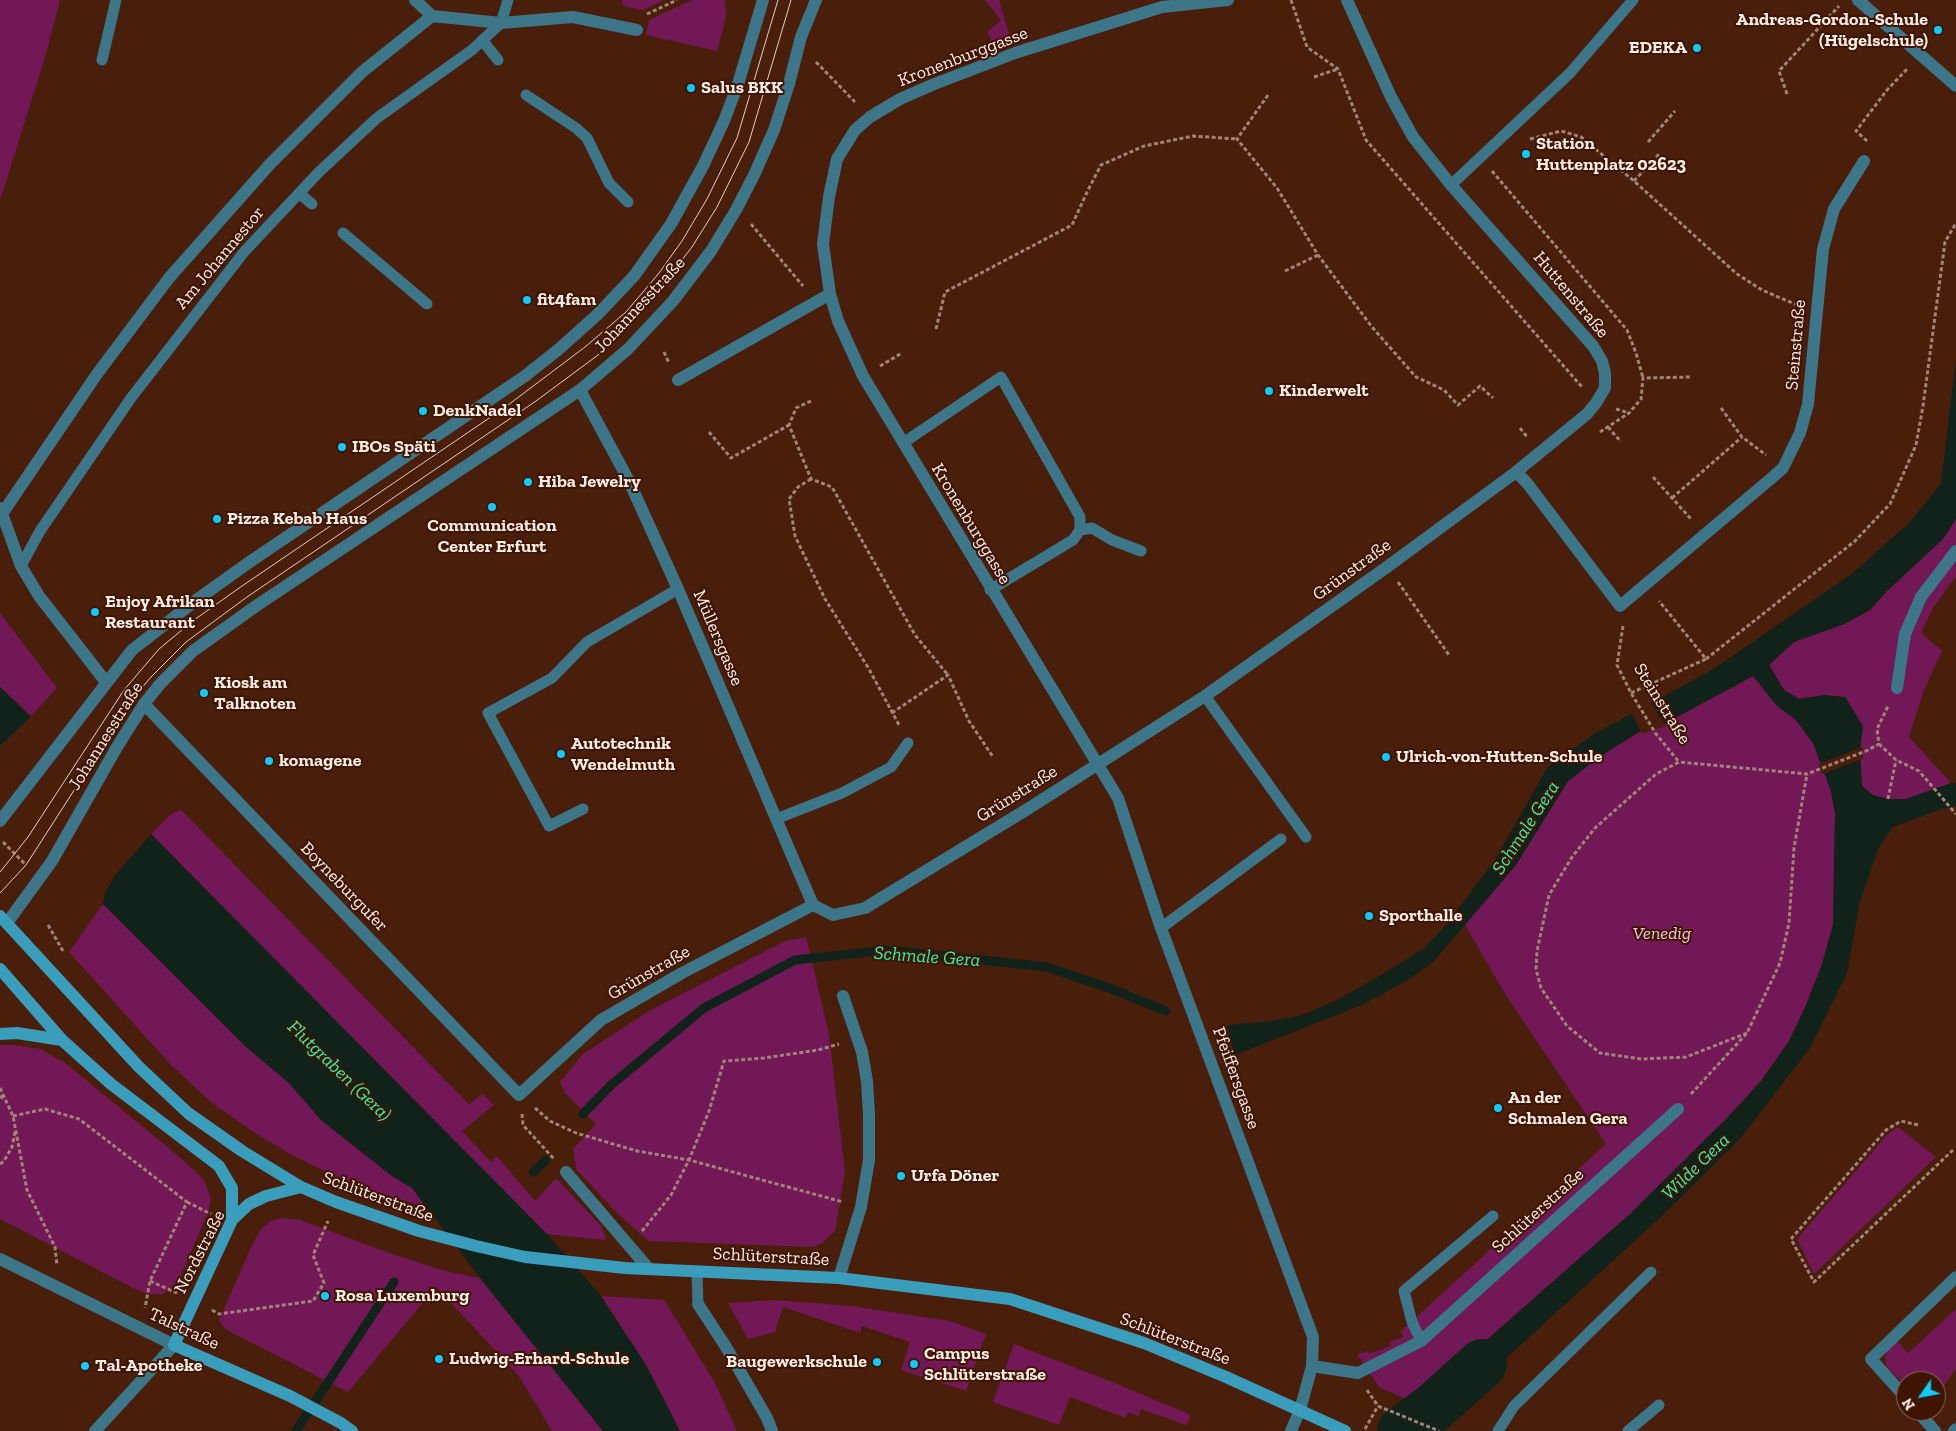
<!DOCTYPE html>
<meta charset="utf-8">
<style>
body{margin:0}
#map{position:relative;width:1956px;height:1431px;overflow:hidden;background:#491f0c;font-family:"Zilla Slab",serif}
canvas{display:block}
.north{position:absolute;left:1896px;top:1371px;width:50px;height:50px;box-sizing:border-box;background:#3e1503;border:1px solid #8b6b5e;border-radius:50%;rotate:237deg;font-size:14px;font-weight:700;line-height:20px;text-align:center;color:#ffede6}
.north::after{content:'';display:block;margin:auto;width:18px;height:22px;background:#0fcafa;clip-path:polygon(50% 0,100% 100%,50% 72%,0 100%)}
</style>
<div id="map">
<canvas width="1956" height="1431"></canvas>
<div class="north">N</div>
</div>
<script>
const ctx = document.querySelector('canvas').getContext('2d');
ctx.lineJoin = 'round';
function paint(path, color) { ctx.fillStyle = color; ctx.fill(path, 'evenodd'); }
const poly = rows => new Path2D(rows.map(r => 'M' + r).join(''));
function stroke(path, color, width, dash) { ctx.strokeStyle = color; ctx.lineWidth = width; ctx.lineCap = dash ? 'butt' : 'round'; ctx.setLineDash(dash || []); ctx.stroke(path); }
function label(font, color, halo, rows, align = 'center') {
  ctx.font = font + ' "Zilla Slab",serif'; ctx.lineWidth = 4; ctx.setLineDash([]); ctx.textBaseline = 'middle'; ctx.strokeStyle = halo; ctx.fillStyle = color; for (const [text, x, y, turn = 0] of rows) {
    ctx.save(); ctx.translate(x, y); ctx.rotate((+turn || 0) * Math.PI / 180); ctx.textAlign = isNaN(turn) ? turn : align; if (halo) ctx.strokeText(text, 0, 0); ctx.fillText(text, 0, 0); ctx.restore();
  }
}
const green = poly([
 [0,0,60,0,44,61,0,200],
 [622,0,664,0,643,10,623,6],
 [692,0,725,0,726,18,717,51,646,35,649,20],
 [985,0,999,0,1010,37,993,43,987,32,1001,20],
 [1956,519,1956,576,1933,608,1921,633,1942,651,1923,692,1909,737,1951,783,1906,799,1888,799,1873,795,1862,786,1860,751,1825,695,1799,699,1784,690,1769,665,1794,642,1844,624,1870,610,1887,591,1943,539],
 [0,613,57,688,31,716,0,687],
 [1753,676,1777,706,1795,719,1813,743,1831,791,1835,813,1833,925,1822,964,1806,1005,1789,1041,1761,1081,1728,1117,1631,1213,1415,1403,1379,1387,1357,1354,1368,1351,1369,1354,1391,1346,1390,1342,1403,1337,1401,1331,1606,1144,1507,997,1465,925,1516,865,1568,781,1604,754,1639,732,1664,724],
 [181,810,469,1104,483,1094,494,1105,462,1131,491,1162,497,1156,535,1201,556,1178,602,1227,606,1240,547,1234,272,957,151,834,172,813],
 [103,904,246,1047,289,1083,321,1120,392,1176,412,1188,426,1207,370,1190,327,1172,290,1154,252,1131,212,1103,171,1065,69,952],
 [806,937,829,1034,845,1172,835,1231,822,1243,813,1247,649,1241,620,1216,576,1169,573,1149,596,1124,565,1093,560,1082,583,1054,649,1011,785,941],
 [0,1045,16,1045,40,1049,64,1062,182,1159,204,1180,211,1199,208,1213,179,1279,174,1285,163,1294,148,1294,135,1289,0,1219],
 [1898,1127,1936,1157,1814,1274,1797,1239,1888,1134],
 [282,1218,300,1220,392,1254,445,1271,480,1278,603,1431,552,1431,519,1376,436,1287,348,1392,225,1329,219,1321,251,1247,261,1229,270,1221],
 [601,1296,664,1300,714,1381,737,1431,680,1431,646,1365],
 [774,1300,851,1306,950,1321,986,1334,966,1391,901,1370,910,1342,862,1326,860,1333,783,1307,775,1332,748,1339,728,1303],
 [1956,1309,1956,1368,1936,1397,1936,1381,1906,1381,1906,1386,1887,1367,1885,1358,1887,1350,1897,1341,1908,1353],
 [1014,1344,1117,1384,1191,1415,1186,1425,1141,1409,1139,1416,1128,1412,1126,1418,1070,1397,1059,1425,993,1402]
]);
const water = poly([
 [1956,359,1956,519,1943,539,1887,591,1870,610,1844,624,1794,642,1769,665,1784,690,1799,699,1825,695,1845,697,1863,726,1860,751,1862,786,1873,795,1888,799,1906,799,1951,783,1956,783,1956,806,1939,810,1893,827,1878,849,1860,902,1847,973,1810,1048,1740,1139,1663,1215,1445,1414,1415,1403,1631,1213,1728,1117,1761,1081,1789,1041,1806,1005,1822,964,1833,925,1835,813,1831,791,1813,743,1795,719,1777,706,1753,676,1664,724,1639,732,1604,754,1568,781,1516,865,1433,962,1406,981,1362,1005,1235,1055,1227,1025,1273,1021,1302,1015,1335,1001,1376,978,1423,949,1447,924,1495,860,1547,768,1594,734,1712,670,1853,573,1910,522,1941,483],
 [0,687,151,834,547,1234,601,1296,646,1365,680,1431,603,1431,487,1287,412,1188,392,1176,321,1120,289,1083,246,1047,103,904,0,796]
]);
const pier = poly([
 [1649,700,1666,726,1642,734,1630,710],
 [33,714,153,832,115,875,106,891,102,906,0,800,0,746],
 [1863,747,1863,759,1822,774,1818,764]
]);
const stream = poly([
 [583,1114,611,1085,704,1008,795,960,887,950,1047,967,1112,989,1166,1011],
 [533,1172,546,1160],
 [296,1431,394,1282]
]);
const river = poly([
 [1402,1431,1432,1409,1482,1364]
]);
const path = poly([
 [1291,0,1307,47,1338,69,1366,140,1582,387],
 [647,14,677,0],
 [816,62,855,102],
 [1314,77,1338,69],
 [1787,94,1779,71,1839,6],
 [1268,95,1237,139,1277,188,1318,255,1372,327,1416,377,1444,390,1458,405,1480,386,1493,398],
 [1530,139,1561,131,1581,137,1634,181,1737,274,1762,290,1797,305],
 [1867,141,1856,131,1887,90,1908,68],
 [1648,142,1675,111],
 [1492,171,1627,330,1636,353,1643,378],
 [1634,181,1660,153],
 [751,224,803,286],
 [1285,271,1318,255],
 [936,329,945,292,1072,225,1088,190,1101,165,1144,146,1193,136,1237,139],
 [664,352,669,363],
 [880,366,902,353],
 [811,401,796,408,789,425,811,479,832,487,915,635,948,675],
 [1721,408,1742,437,1766,455],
 [1616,409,1629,413],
 [1608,427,1621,442],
 [1520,428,1527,437],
 [709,432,731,458,789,425],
 [1600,432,1629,413,1641,399,1643,378,1691,377],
 [1653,477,1691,519],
 [811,479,798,487,789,499,795,536,825,599,869,669,899,725],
 [1672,498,1742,437],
 [1398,582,1449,655],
 [1623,626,1617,665,1631,693,1656,734,1679,762],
 [1706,659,1855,541,1890,504,1916,445,1923,406,1945,242,1956,223],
 [1631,693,1706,659,1659,601],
 [892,713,948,675,969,721,993,757],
 [1879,744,1896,760,1919,771,1956,814],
 [1888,799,1896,760],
 [3,842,25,864],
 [48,925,63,951],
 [1747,1033,1686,1057,1641,1059,1600,1053,1567,1026,1541,988,1536,969,1537,951,1549,895,1572,857,1595,828,1656,774,1679,762,1807,774,1866,751,1879,744,1877,729,1888,706],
 [0,1088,13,1116,27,1190,55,1247,57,1265],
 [1691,1094,1747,1033,1780,963,1789,923,1794,848,1807,774],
 [0,1096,5,1100],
 [535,1108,550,1121,576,1133,637,1151,689,1160,843,1202],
 [522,1114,523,1125,554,1159],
 [13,1116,45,1109,79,1119,187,1202,150,1281,145,1308],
 [1918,1125,1901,1121,1886,1130,1791,1239,1814,1282,1953,1150],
 [0,1164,4,1161,12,1147,15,1132],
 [187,1202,211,1214],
 [642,1231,671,1195,689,1160,709,1111,724,1061,764,1058,818,1050,839,1044],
 [150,1281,177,1293],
 [212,1310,219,1314,313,1301,324,1283,313,1255,328,1221],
 [1367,1390,1378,1406,1439,1431],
 [1365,1429,1378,1406]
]);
const service = poly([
 [482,40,498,60],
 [102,60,116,0],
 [526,95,576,128,587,138,609,183,628,202],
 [1451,185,1570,73,1633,0],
 [299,193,312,204],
 [343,233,427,304],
 [903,443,1001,377,1080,517,1080,530,1073,540,990,590],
 [1080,530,1092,528,1112,540,1141,551],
 [21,566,40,531,131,398,244,252,319,172,377,118,472,50,501,23,508,0],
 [1205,696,1306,837],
 [583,809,549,826,488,713,552,678,587,642,678,589],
 [776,819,842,793,891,767,908,743],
 [1161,928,1281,839],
 [697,1271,698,1304],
 [1421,1341,1412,1322,1404,1291,1493,1216],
 [1498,1431,1514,1406,1651,1272],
 [1628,1431,1659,1405]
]);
const pedestrian = poly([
 [566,1172,649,1269]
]);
const minor = poly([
 [415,0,432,16],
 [1228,0,1162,7,1015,53,932,85,900,99,870,117,855,130,837,159,829,197,823,244,830,294,838,321,863,376,1118,798,1161,928,1313,1337,1312,1366,1300,1410,1291,1431],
 [1858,0,1956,86],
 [678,380,830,294],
 [580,390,629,481,678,589,813,905],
 [1516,472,1527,483,1620,606,1774,476,1783,468,1800,433,1808,404,1823,249,1834,209,1864,161],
 [0,508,21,566,39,596,106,682],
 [2,514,97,374,169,278,270,164,362,72,432,16,501,23,573,17,637,30],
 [1897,688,1905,634,1921,597,1956,551],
 [144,704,519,1095,601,1020,682,973,813,905],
 [0,821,132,650,195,601,251,561,525,376,559,349,598,314,634,276,671,224,703,166,724,121,738,84,763,0],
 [813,905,833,915,865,908,1026,810,1205,696,1387,567,1516,472,1587,414,1596,403,1605,388,1605,373,1602,361,1593,346,1451,185,1413,137,1391,97,1347,0],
 [7,923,52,861,117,747,144,704,160,684,193,651,256,606,580,390,628,349,673,301,711,251,736,210,754,175,774,130,789,84,801,37,816,0],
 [0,1259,174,1345,95,1431],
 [839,1278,861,1207,869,1160,869,1115,867,1081,862,1052,843,996],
 [698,1304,726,1347,767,1418,772,1431],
 [1312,1366,1358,1373,1421,1341,1678,1109],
 [1906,1398,1871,1359,1956,1277],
 [1917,1411,1935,1431],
 [1954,1431,1956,1429]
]);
const secondary = poly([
 [0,916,139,1067,188,1113,242,1151,301,1187,336,1202,419,1231,476,1246,525,1257,625,1268,839,1278,1010,1299,1144,1343,1226,1377,1345,1431],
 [0,969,62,1040,111,1084,219,1166,232,1188,232,1220],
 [0,1034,17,1033,62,1040],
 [301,1187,266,1196,249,1204,232,1220,174,1345,290,1396,341,1423,352,1431]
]);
const tram = poly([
 [0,872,28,837,124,690,159,649,194,620,242,586,504,408,585,347,626,312,659,273,682,241,707,199,737,138,778,0],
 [0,893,26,865,134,697,151,677,186,642,247,597,536,401,598,355,635,320,692,247,717,207,749,142,791,0]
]);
const markers = [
 [1938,30,5,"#0fcafa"],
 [1697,48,5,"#0fcafa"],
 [691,88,5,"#0fcafa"],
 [1526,154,5,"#0fcafa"],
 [527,300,5,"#0fcafa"],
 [1269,391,5,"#0fcafa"],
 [423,411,5,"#0fcafa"],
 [342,447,5,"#0fcafa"],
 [528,482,5,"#0fcafa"],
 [492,507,5,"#0fcafa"],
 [217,519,5,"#0fcafa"],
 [95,612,5,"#0fcafa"],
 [204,693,5,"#0fcafa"],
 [561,754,5,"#0fcafa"],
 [1386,757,5,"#0fcafa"],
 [269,761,5,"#0fcafa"],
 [1369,916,5,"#0fcafa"],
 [1498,1108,5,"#0fcafa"],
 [901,1176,5,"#0fcafa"],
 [325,1296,5,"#0fcafa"],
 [439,1359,5,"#0fcafa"],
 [877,1362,5,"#0fcafa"],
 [914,1364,5,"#0fcafa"],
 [85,1366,5,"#0fcafa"]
];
const poiNames = [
 ["Andreas-Gordon-Schule",1928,20,"right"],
 ["(Hügelschule)",1928,41,"right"],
 ["EDEKA",1687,48,"right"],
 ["Salus BKK",701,88],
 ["Station",1536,144],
 ["Huttenplatz 02623",1536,165],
 ["fit4fam",537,300],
 ["Kinderwelt",1279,391],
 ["DenkNadel",433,411],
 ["IBOs Späti",352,447],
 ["Hiba Jewelry",538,482],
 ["Pizza Kebab Haus",227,519],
 ["Communication",492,526,"center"],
 ["Center Erfurt",492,547,"center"],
 ["Enjoy Afrikan",105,602],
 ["Restaurant",105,623],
 ["Kiosk am",214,683],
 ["Talknoten",214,704],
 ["Autotechnik",571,744],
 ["Wendelmuth",571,765],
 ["Ulrich-von-Hutten-Schule",1396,757],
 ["komagene",279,761],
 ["Sporthalle",1379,916],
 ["An der",1508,1098],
 ["Schmalen Gera",1508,1119],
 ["Urfa Döner",911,1176],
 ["Rosa Luxemburg",335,1296],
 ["Campus",924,1354],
 ["Schlüterstraße",924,1375],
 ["Ludwig-Erhard-Schule",449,1359],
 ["Baugewerkschule",867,1362,"right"],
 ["Tal-Apotheke",95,1366]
];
const streetNames = [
 ["Kronenburggasse",963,57,-21],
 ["Am Johannestor",220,258,-50],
 ["Huttenstraße",1571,295,50],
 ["Johannesstraße",640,305,-47],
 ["Steinstraße",1796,345,-85],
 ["Kronenburggasse",971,524,59],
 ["Grünstraße",1352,570,-36],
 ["Müllersgasse",718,638,67],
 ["Steinstraße",1662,704,58],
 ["Johannesstraße",106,736,-58],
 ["Grünstraße",1017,794,-32],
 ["Boyneburgufer",344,887,46],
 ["Grünstraße",649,973,-30],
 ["Pfeiffersgasse",1236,1078,70],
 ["Schlüterstraße",378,1197,20],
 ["Schlüterstraße",1538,1211,-42],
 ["Nordstraße",200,1252,-63],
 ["Schlüterstraße",771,1257,3],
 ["Talstraße",184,1329,25],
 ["Schlüterstraße",1175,1339,21]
];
const parkNames = [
 ["Venedig",1662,934]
];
const waterNames = [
 ["Schmale Gera",1526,828,-57],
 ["Schmale Gera",927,957,4],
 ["Flutgraben (Gera)",339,1071,44],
 ["Wilde Gera",1696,1167,-44]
];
paint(green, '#721856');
paint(water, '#10221a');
paint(pier, '#491f0c');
stroke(stream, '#10221a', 9);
stroke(river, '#10221a', 50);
stroke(path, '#a28477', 3, [4, 2.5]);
stroke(service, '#3d7589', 11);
stroke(pedestrian, '#3d7589', 12);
stroke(minor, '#3d7589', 12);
stroke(secondary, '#3b9dbc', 12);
stroke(tram, '#e3cdc4', 1);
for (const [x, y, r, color] of markers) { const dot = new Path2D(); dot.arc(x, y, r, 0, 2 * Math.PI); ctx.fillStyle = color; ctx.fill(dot); stroke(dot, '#3e1503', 2); }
label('bold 18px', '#ffede6', '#3e1503', poiNames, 'left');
label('18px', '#ffede6', '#3e1503', streetNames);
label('italic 18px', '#f6c2e0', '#3e1503', parkNames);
label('italic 19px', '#2bf5b0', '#3e1503', waterNames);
</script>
